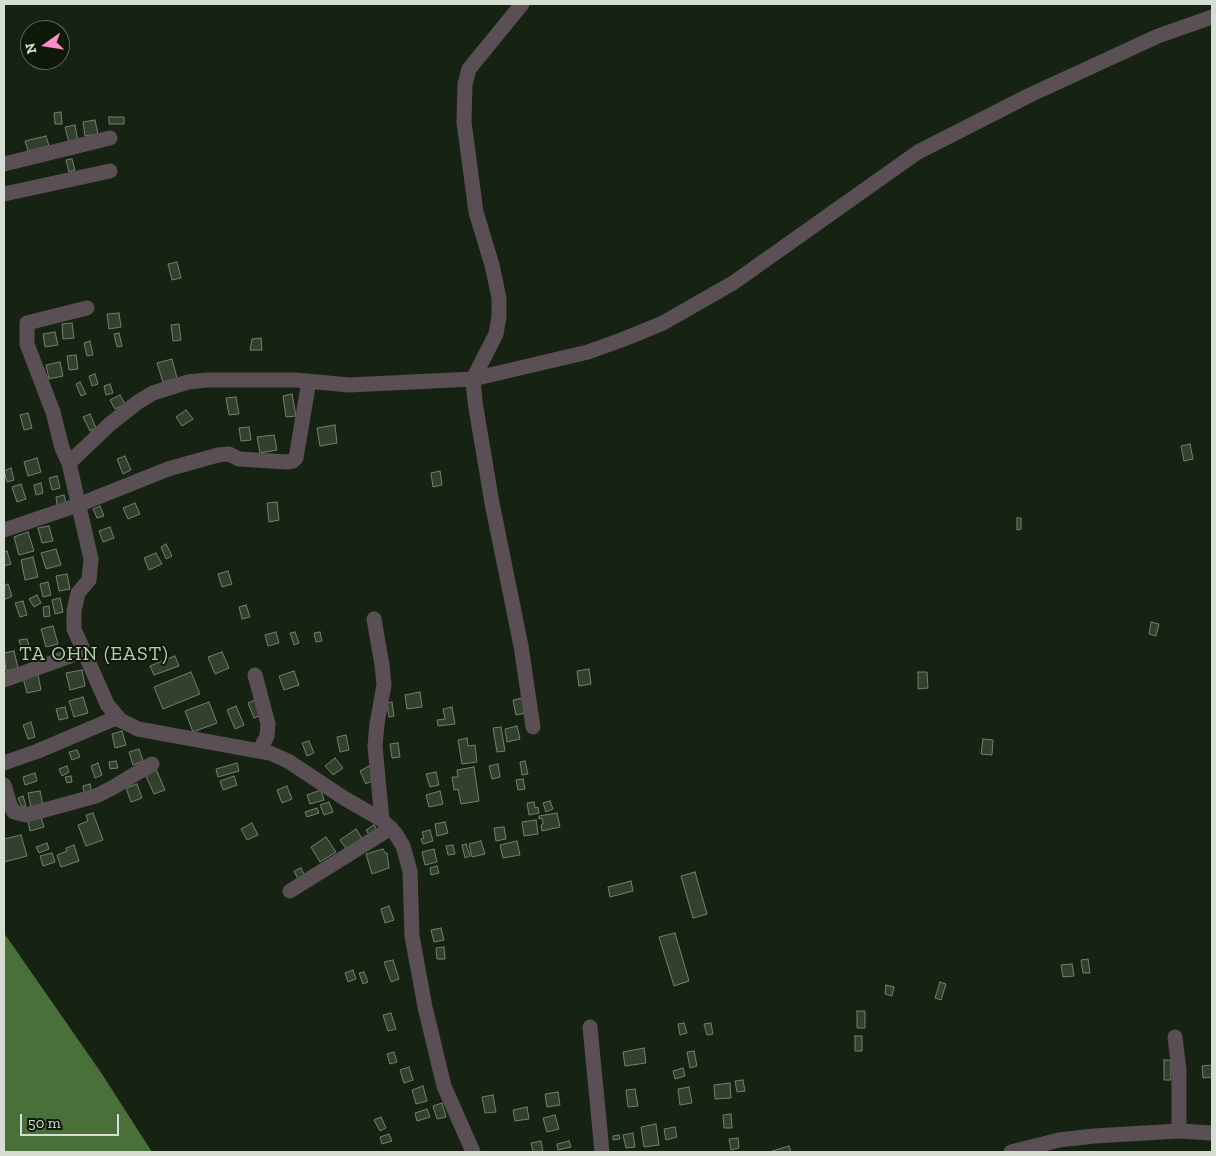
<!DOCTYPE html>
<style>
body{margin:0}
#map{position:relative;width:1216px;height:1156px;overflow:hidden;background:#172312;font-family:"Zilla Slab",serif}
canvas{display:block}
.frame{position:absolute;inset:0;border:5px solid #d6ded3;pointer-events:none}
.north{position:absolute;left:20px;top:20px;width:50px;height:50px;box-sizing:border-box;background:#0e1909;border:1px solid #5e685a;border-radius:50%;rotate:257deg;font-size:14px;font-weight:700;line-height:20px;text-align:center;color:#d6ded3}
.north::after{content:'';display:block;margin:auto;width:18px;height:22px;background:#fa8fc8;clip-path:polygon(50% 0,100% 100%,50% 72%,0 100%)}
.scale{position:absolute;left:20px;top:1114px;width:99px;height:22px;box-sizing:border-box;border:2px solid #d6ded3;border-top:0;padding-left:6px;font-size:15px;line-height:18px;white-space:nowrap;color:#d6ded3;-webkit-text-stroke:4px #0e1909;paint-order:stroke}
</style>
<div id="map">
<canvas width="1216" height="1156"></canvas>
<div class="frame"></div>
<div class="north">N</div>
<div class="scale">50 m</div>
</div>
<script>
const ctx = document.querySelector('canvas').getContext('2d');
ctx.lineJoin = 'round';
function paint(path, color) { ctx.fillStyle = color; ctx.fill(path, 'evenodd'); }
const poly = rows => new Path2D(rows.map(r => 'M' + r).join(''));
function stroke(path, color, width, dash) { ctx.strokeStyle = color; ctx.lineWidth = width; ctx.lineCap = dash ? 'butt' : 'round'; ctx.setLineDash(dash || []); ctx.stroke(path); }
function label(font, color, halo, rows, align = 'center') {
  ctx.font = font + ' "Zilla Slab",serif'; ctx.lineWidth = 4; ctx.setLineDash([]); ctx.textBaseline = 'middle'; ctx.strokeStyle = halo; ctx.fillStyle = color; for (const [text, x, y, turn = 0] of rows) {
    ctx.save(); ctx.translate(x, y); ctx.rotate((+turn || 0) * Math.PI / 180); ctx.textAlign = isNaN(turn) ? turn : align; if (halo) ctx.strokeText(text, 0, 0); ctx.fillText(text, 0, 0); ctx.restore();
  }
}
const water = poly([
 [4,933,102,1074,152,1152,4,1152]
]);
const building = poly([
 [61,112,62,124,55,124,54,113,61,112],
 [109,117,124,117,124,124,109,124,109,117],
 [95,120,98,134,85,136,83,122,95,120],
 [75,125,78,141,69,143,65,127,75,125],
 [46,136,49,146,28,151,25,141,46,136],
 [72,159,75,170,69,172,66,160,72,159],
 [177,262,181,278,172,280,168,264,177,262],
 [119,313,121,327,109,329,107,314,119,313],
 [72,323,74,338,63,339,62,324,72,323],
 [179,324,181,340,173,341,171,325,179,324],
 [55,332,58,345,45,347,43,334,55,332],
 [119,333,122,346,117,347,114,334,119,333],
 [261,338,262,350,250,350,252,339,261,338],
 [90,341,93,355,87,356,84,343,90,341],
 [76,355,78,369,69,370,67,356,76,355],
 [172,359,177,378,163,382,157,363,172,359],
 [60,362,63,376,49,379,46,365,60,362],
 [95,374,98,384,92,386,89,376,95,374],
 [80,382,86,394,81,396,76,384,80,382],
 [110,384,113,393,106,395,104,386,110,384],
 [292,394,296,416,286,417,283,396,292,394],
 [120,395,125,404,115,409,110,400,120,395],
 [236,397,239,414,229,415,226,398,236,397],
 [186,410,193,419,182,426,176,417,186,410],
 [28,413,32,428,24,430,20,415,28,413],
 [90,414,96,428,90,431,83,417,90,414],
 [335,425,337,443,320,446,317,428,335,425],
 [249,427,251,440,241,441,239,428,249,427],
 [274,435,277,450,260,453,257,437,274,435],
 [1190,444,1193,459,1184,461,1181,446,1190,444],
 [125,456,131,470,123,474,117,459,125,456],
 [37,458,41,472,28,476,24,462,37,458],
 [11,468,14,480,7,482,4,471,11,468],
 [440,471,442,485,433,487,431,473,440,471],
 [57,476,60,488,52,490,49,478,57,476],
 [41,483,43,493,36,495,34,485,41,483],
 [21,484,26,499,17,502,12,487,21,484],
 [64,495,66,503,57,505,56,497,64,495],
 [277,502,279,520,269,522,267,503,277,502],
 [135,503,140,514,128,519,123,508,135,503],
 [100,506,104,516,97,518,93,509,100,506],
 [1017,518,1021,518,1021,529,1017,530,1017,518],
 [49,526,53,541,42,543,38,528,49,526],
 [110,527,114,538,103,542,99,531,110,527],
 [28,532,34,551,19,555,14,537,28,532],
 [166,544,172,556,166,559,161,547,166,544],
 [56,549,61,565,46,569,41,553,56,549],
 [7,551,11,564,4,566,4,552,7,551],
 [156,553,162,564,149,570,144,558,156,553],
 [33,557,38,577,25,580,21,560,33,557],
 [228,571,232,584,222,587,218,574,228,571],
 [67,574,70,589,59,591,56,576,67,574],
 [48,582,51,595,43,597,40,584,48,582],
 [8,584,12,596,4,600,4,586,8,584],
 [37,595,41,603,34,607,29,599,37,595],
 [60,598,63,612,55,614,52,600,60,598],
 [23,601,27,615,20,617,15,603,23,601],
 [246,605,250,617,242,619,239,607,246,605],
 [49,606,50,616,44,617,43,607,49,606],
 [1151,622,1159,624,1156,636,1149,634,1151,622],
 [53,626,58,644,46,647,41,629,53,626],
 [276,632,279,643,268,646,265,635,276,632],
 [295,632,299,643,294,645,290,633,295,632],
 [320,632,322,641,316,642,314,633,320,632],
 [27,639,30,649,22,651,19,640,27,639],
 [14,651,18,668,6,671,4,653,14,651],
 [222,652,229,668,215,674,208,657,222,652],
 [175,656,179,666,154,675,150,666,175,656],
 [589,669,591,684,579,686,577,671,589,669],
 [82,670,85,686,70,690,66,673,82,670],
 [294,671,299,685,284,690,279,676,294,671],
 [191,672,200,694,163,709,154,687,191,672],
 [918,672,927,672,928,688,918,689,918,672],
 [38,675,41,690,27,693,23,678,38,675],
 [420,692,422,707,407,709,405,695,420,692],
 [83,697,88,713,74,717,69,701,83,697],
 [523,698,526,713,516,715,513,700,523,698],
 [255,700,261,715,254,718,248,703,255,700],
 [209,702,217,723,193,732,185,711,209,702],
 [392,702,394,716,389,717,387,703,392,702],
 [236,706,244,725,235,729,227,710,236,706],
 [65,707,68,718,59,720,56,709,65,707],
 [452,707,455,724,438,726,437,720,445,719,443,709,452,707],
 [31,722,35,737,28,739,23,725,31,722],
 [517,726,520,739,507,742,505,729,517,726],
 [501,727,505,751,497,752,493,728,501,727],
 [122,731,126,745,115,748,112,734,122,731],
 [346,735,349,750,340,752,337,737,346,735],
 [467,738,468,746,475,745,477,762,462,764,458,740,467,738],
 [983,739,993,740,992,755,981,754,983,739],
 [309,741,314,753,307,756,302,743,309,741],
 [398,743,400,757,392,758,390,744,398,743],
 [139,749,143,761,133,765,129,752,139,749],
 [77,750,80,757,72,760,69,752,77,750],
 [335,758,343,768,333,775,325,766,335,758],
 [116,761,118,768,110,769,109,762,116,761],
 [525,761,528,774,522,775,520,762,525,761],
 [98,763,102,775,95,778,91,766,98,763],
 [237,763,239,771,218,777,216,769,237,763],
 [498,764,500,777,492,779,489,766,498,764],
 [67,766,69,772,62,776,59,769,67,766],
 [369,766,376,779,366,784,360,771,369,766],
 [474,767,479,801,461,804,458,789,454,790,452,777,458,777,457,770,474,767],
 [156,769,165,790,154,794,145,774,156,769],
 [436,772,439,785,430,787,426,774,436,772],
 [35,773,37,781,25,785,23,777,35,773],
 [71,776,72,782,67,783,65,777,71,776],
 [234,776,237,785,223,790,220,781,234,776],
 [523,779,525,789,518,790,516,780,523,779],
 [90,784,92,794,85,796,83,786,90,784],
 [137,784,142,798,131,802,126,788,137,784],
 [287,786,292,799,282,803,277,790,287,786],
 [321,790,324,800,310,804,307,795,321,790],
 [40,791,43,805,31,808,28,793,40,791],
 [440,791,443,804,429,807,426,795,440,791],
 [23,796,26,806,22,807,18,798,23,796],
 [550,801,553,809,546,812,543,803,550,801],
 [329,802,333,812,324,815,320,805,329,802],
 [534,802,535,808,538,807,539,813,529,815,527,803,534,802],
 [317,808,319,813,307,817,305,812,317,808],
 [93,813,103,840,86,846,78,825,88,821,86,815,93,813],
 [557,813,560,827,542,831,541,825,543,824,542,818,539,819,539,816,557,813],
 [41,817,44,827,30,831,28,821,41,817],
 [536,820,538,834,524,836,522,822,536,820],
 [445,822,448,833,437,836,435,824,445,822],
 [252,823,258,835,247,840,241,829,252,823],
 [374,825,379,833,371,838,366,830,374,825],
 [504,827,506,839,496,841,494,828,504,827],
 [356,829,363,840,347,850,340,840,356,829],
 [430,830,433,841,423,844,421,839,424,838,422,832,430,830],
 [21,835,27,856,4,862,4,839,21,835],
 [326,837,336,852,320,862,311,847,326,837],
 [481,841,485,854,472,857,469,844,481,841],
 [517,841,520,855,503,858,500,845,517,841],
 [47,843,49,849,39,853,36,847,47,843],
 [466,844,470,856,465,858,462,845,466,844],
 [74,845,79,861,61,867,57,855,67,851,66,848,74,845],
 [453,845,455,854,448,855,446,846,453,845],
 [383,849,385,853,387,853,389,868,372,874,366,854,383,849],
 [434,849,437,862,425,865,422,852,434,849],
 [52,853,55,862,43,866,40,856,52,853],
 [437,866,439,873,431,875,430,868,437,866],
 [301,868,306,878,299,881,294,871,301,868],
 [695,872,707,914,693,918,681,876,695,872],
 [631,881,633,891,610,897,608,887,631,881],
 [389,906,394,920,385,923,381,909,389,906],
 [441,928,444,940,434,942,431,930,441,928],
 [675,933,689,981,674,986,659,937,675,933],
 [444,947,445,959,437,959,436,948,444,947],
 [1088,959,1090,973,1083,973,1081,960,1088,959],
 [393,960,399,979,391,982,384,962,393,960],
 [1072,964,1074,976,1063,977,1061,965,1072,964],
 [353,970,356,979,348,982,345,973,353,970],
 [364,972,368,982,363,984,359,973,364,972],
 [940,982,946,984,941,1000,935,998,940,982],
 [886,985,894,987,892,996,885,994,886,985],
 [857,1011,865,1011,865,1028,857,1028,857,1011],
 [391,1013,396,1029,388,1031,383,1015,391,1013],
 [684,1023,687,1033,680,1035,678,1024,684,1023],
 [711,1023,713,1034,707,1035,704,1024,711,1023],
 [855,1036,862,1036,862,1051,855,1051,855,1036],
 [644,1048,646,1063,625,1066,623,1052,644,1048],
 [694,1051,697,1066,690,1068,687,1052,694,1051],
 [394,1052,397,1062,390,1064,387,1054,394,1052],
 [1164,1060,1171,1060,1171,1080,1164,1080,1164,1060],
 [1212,1065,1212,1077,1203,1078,1202,1066,1212,1065],
 [409,1067,413,1080,404,1083,400,1070,409,1067],
 [683,1068,685,1076,675,1079,673,1071,683,1068],
 [743,1080,745,1091,737,1092,735,1081,743,1080],
 [730,1083,731,1098,715,1099,714,1085,730,1083],
 [423,1086,427,1101,416,1104,412,1090,423,1086],
 [689,1087,692,1103,680,1105,678,1089,689,1087],
 [635,1089,638,1106,628,1107,626,1090,635,1089],
 [558,1092,560,1105,547,1107,545,1094,558,1092],
 [493,1095,496,1112,485,1113,482,1097,493,1095],
 [442,1103,446,1117,437,1119,433,1106,442,1103],
 [527,1107,529,1119,515,1121,513,1110,527,1107],
 [427,1109,430,1117,417,1121,415,1113,427,1109],
 [731,1114,732,1128,724,1128,723,1115,731,1114],
 [555,1115,559,1129,547,1132,543,1118,555,1115],
 [381,1117,386,1128,380,1131,374,1120,381,1117],
 [656,1124,659,1145,644,1147,641,1127,656,1124],
 [675,1127,677,1137,666,1140,664,1129,675,1127],
 [633,1133,635,1147,626,1148,623,1135,633,1133],
 [389,1134,392,1141,382,1144,380,1137,389,1134],
 [619,1135,620,1139,613,1140,613,1136,619,1135],
 [738,1138,739,1148,731,1150,729,1139,738,1138],
 [541,1141,543,1152,533,1152,531,1143,541,1141],
 [569,1141,571,1147,558,1150,557,1144,569,1141],
 [789,1146,791,1152,773,1152,772,1151,789,1146]
]);
const minor = poly([
 [522,4,469,69,465,84,464,122,476,212,492,265,499,298,499,317,496,334,473,379,475,402,492,503,521,646,533,727],
 [4,164,110,138],
 [4,194,110,171],
 [69,463,62,448,53,412,27,344,27,323,87,308],
 [4,530,78,505,168,469,218,455,229,454,239,459,287,462,293,461,296,458,309,381],
 [374,619,382,665,384,685,377,724,375,746,382,820],
 [255,675,268,724,267,736,259,751],
 [4,680,84,651],
 [4,763,38,751,118,717],
 [4,785,10,805,14,812,26,815,96,796,112,788,152,764],
 [290,891,391,828],
 [590,1027,602,1152],
 [1175,1037,1179,1070,1179,1131],
 [473,1152,444,1086,425,1007,412,936,410,871,403,846,395,833,382,820,344,798,288,761,270,753,138,729,120,720,107,704,74,629,74,611,78,593,89,580,91,559,69,463,110,424,138,402,153,393,188,382,207,380,296,380,349,385,473,379,588,352,624,339,663,323,733,283,918,152,1030,95,1158,36,1212,17],
 [1011,1152,1059,1140,1094,1136,1179,1131,1212,1133]
]);
const quarterNames = [
 ["TA OHN (EAST)",94,654]
];
paint(water, '#497038');
paint(building, '#33402e');
stroke(building, '#72816c', 1);
stroke(minor, '#5a4f54', 15);
ctx.letterSpacing = '1px';
label('20px', '#becfb8', '#0e1909', quarterNames);
ctx.letterSpacing = '0px';
</script>
